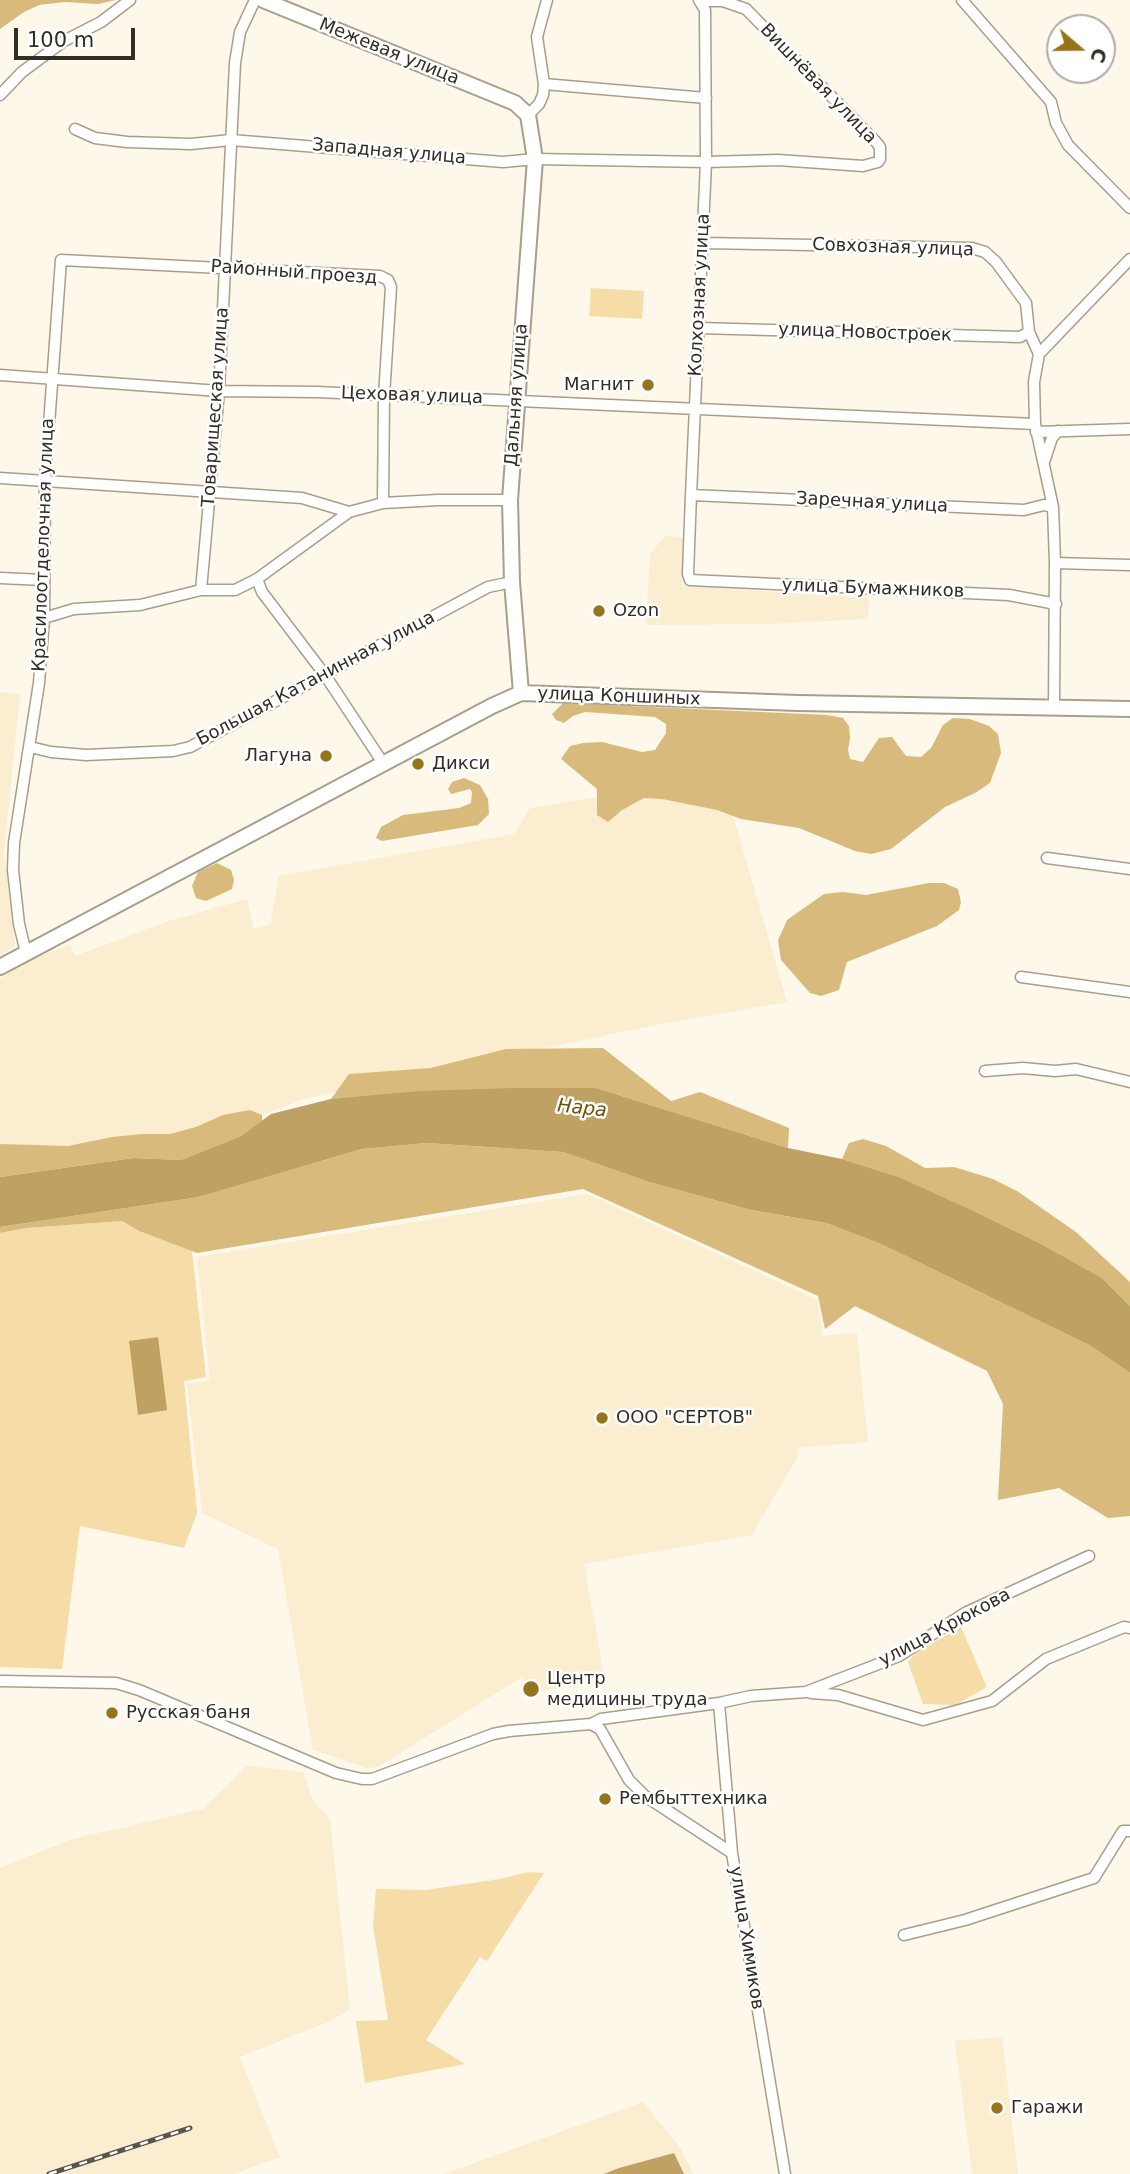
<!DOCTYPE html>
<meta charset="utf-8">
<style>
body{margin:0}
#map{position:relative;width:1130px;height:2174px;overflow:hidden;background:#fef8eb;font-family:"DejaVu Sans",sans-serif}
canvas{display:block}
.north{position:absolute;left:1046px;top:14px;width:70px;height:70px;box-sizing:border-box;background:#fff;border:2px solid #adaba8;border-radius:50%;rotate:110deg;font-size:19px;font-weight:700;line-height:28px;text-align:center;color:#312d25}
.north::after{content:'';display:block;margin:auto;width:24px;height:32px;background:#96741c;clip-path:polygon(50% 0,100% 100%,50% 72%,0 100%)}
.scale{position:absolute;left:14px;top:28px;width:121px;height:32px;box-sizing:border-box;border:4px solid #312d25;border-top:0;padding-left:9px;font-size:21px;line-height:24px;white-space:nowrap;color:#312d25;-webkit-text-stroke:5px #fff;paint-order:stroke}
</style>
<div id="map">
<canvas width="1130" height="2174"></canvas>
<div class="north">С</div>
<div class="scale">100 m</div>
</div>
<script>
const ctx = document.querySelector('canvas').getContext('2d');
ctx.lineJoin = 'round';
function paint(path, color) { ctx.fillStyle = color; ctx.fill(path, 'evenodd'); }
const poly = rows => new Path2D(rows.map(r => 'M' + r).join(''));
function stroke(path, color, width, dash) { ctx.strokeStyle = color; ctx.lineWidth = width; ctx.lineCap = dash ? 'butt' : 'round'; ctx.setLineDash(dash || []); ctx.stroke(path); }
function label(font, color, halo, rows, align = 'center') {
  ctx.font = font + ' "DejaVu Sans",sans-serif'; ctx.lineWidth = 5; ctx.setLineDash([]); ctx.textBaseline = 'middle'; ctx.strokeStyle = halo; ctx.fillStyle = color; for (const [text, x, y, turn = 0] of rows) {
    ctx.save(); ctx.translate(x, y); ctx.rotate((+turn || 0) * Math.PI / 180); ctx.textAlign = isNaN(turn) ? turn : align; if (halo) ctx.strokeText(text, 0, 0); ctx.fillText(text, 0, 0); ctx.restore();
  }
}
const built = poly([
 [665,536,685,538,682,586,869,598,868,619,763,624,646,625,650,554],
 [0,692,20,695,4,852,15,946,0,955],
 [722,777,787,1002,655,1025,303,1099,180,1147,0,1168,0,978,38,957,70,944,75,956,172,920,247,899,254,929,270,925,279,876,514,834,530,808],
 [587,1194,818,1300,822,1336,857,1333,868,1442,797,1448,798,1456,752,1535,584,1564,605,1681,526,1693,522,1677,378,1767,367,1768,313,1750,278,1549,202,1513,187,1384,210,1380,197,1257],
 [247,1766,303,1772,313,1801,330,1819,350,2009,331,2021,240,2057,280,2157,234,2174,0,2174,0,1868,69,1840,203,1809],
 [1002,2037,1018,2174,972,2174,955,2041],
 [643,2102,681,2149,693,2174,444,2174]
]);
const green = poly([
 [591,288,644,291,642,319,589,316],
 [122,1221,139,1231,192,1251,206,1377,184,1381,197,1513,184,1548,80,1526,62,1669,0,1667,0,1233,27,1228],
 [961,1627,987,1687,955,1705,923,1704,908,1662,915,1653],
 [528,1872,544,1873,487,1961,480,1957,426,2040,465,2064,365,2083,356,2021,388,2020,373,1926,376,1889,426,1890,500,1879]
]);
const forest = poly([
 [0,0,116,0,98,4,65,2,39,5,24,12,0,29],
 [563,703,827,715,843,718,849,726,850,738,848,750,850,759,863,762,879,738,892,737,906,756,921,757,931,748,943,725,953,718,970,719,989,726,998,734,1001,753,990,783,975,793,945,807,891,849,871,854,855,851,799,828,741,819,717,810,662,799,644,798,622,810,608,822,597,815,597,789,561,759,570,746,583,743,602,742,642,752,655,750,666,733,666,724,655,717,585,712,573,716,564,723,556,720,552,714],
 [464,778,480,785,488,799,489,814,478,825,382,841,376,838,381,827,403,815,459,808,471,803,472,792,470,789,451,794,448,789,452,782],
 [217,863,231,870,234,880,232,889,206,901,196,898,192,886,198,872],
 [929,883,944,883,958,889,961,902,959,910,937,926,847,962,839,990,821,996,810,993,781,960,778,940,787,920,824,894,843,892,866,895],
 [603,1048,671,1101,700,1092,789,1128,788,1148,596,1088,331,1099,349,1074,431,1068,506,1049],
 [250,1110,262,1115,262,1121,241,1136,181,1160,134,1158,0,1177,0,1144,68,1146,112,1137,142,1134,170,1134,196,1127,223,1115],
 [863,1139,886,1146,925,1168,954,1167,993,1179,1017,1191,1076,1232,1130,1282,1130,1306,1102,1278,1045,1246,899,1177,842,1159,849,1143],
 [427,1143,563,1152,649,1182,751,1210,826,1223,881,1244,1091,1346,1130,1373,1130,1516,1108,1518,1059,1488,998,1500,1003,1404,987,1371,855,1306,825,1329,818,1296,583,1189,197,1253,139,1231,122,1221,27,1228,0,1233,0,1227,199,1197,362,1149]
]);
const water = poly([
 [514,1088,596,1088,788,1148,842,1159,899,1177,971,1210,1045,1246,1102,1278,1130,1306,1130,1373,1091,1346,881,1244,826,1223,751,1210,649,1182,563,1152,427,1143,362,1149,199,1197,0,1227,0,1177,134,1158,181,1160,241,1136,271,1114,331,1099,420,1091],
 [158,1337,167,1410,138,1415,129,1341],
 [674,2153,684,2174,604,2174,619,2168]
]);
const street = poly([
 [699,0,705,10,706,162,691,495,688,574,690,580,1009,595,1056,604],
 [962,0,1051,102,1056,123,1068,145,1130,208],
 [544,84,706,98],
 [0,95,22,72,64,41,101,22,130,0],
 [528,115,539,104,543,95,544,84,537,37,547,0],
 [75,129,95,138,127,142,191,144,231,140,503,162,535,159,706,162,778,160,863,166,878,162,880,159,880,147,876,142,746,9,723,1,701,1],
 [704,243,972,248,985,252,996,262,1026,303,1029,332,1039,354,1034,382,1035,424,1053,507,1055,563,1054,707],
 [699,328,1020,337,1029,332],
 [1039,354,1130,259],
 [0,375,219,391,317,392,1035,424],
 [1036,432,1130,429],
 [1044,462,1052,438,1058,431],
 [0,478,302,498,349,512],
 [691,495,1024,510,1044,505,1053,507],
 [1055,563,1130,565],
 [0,578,44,580],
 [257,579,262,592,325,675,383,763],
 [201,590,219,391,235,63,240,32,255,0],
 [44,618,74,609,140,605,201,590,235,590,257,579,349,512,383,503,438,500,510,500],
 [30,747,51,752,86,755,173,751,190,747,488,587,512,582],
 [1047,858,1130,869],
 [26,953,19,924,13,870,14,843,39,683,44,618,45,480,61,260,380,276,388,280,391,287,384,396,383,503],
 [1021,977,1130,992],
 [985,1071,1023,1068,1055,1071,1076,1069,1130,1082],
 [0,1681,116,1683,139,1690,336,1773,362,1779,372,1779,493,1734,509,1731,591,1724,601,1719,719,1703,751,1696,806,1692,899,1656,965,1613,1089,1556],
 [811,1693,838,1695,923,1720,992,1701,1046,1659,1124,1627,1130,1628],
 [719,1703,732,1853,785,2174],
 [591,1724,600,1729,629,1780,645,1796,732,1853],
 [904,1935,965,1920,1094,1878,1123,1831,1130,1831]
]);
const secondary = poly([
 [263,0,515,103,528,115,535,159,510,500,512,582,521,693],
 [0,967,492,706,521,693,798,703,1130,709]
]);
const rail = poly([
 [49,2174,190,2128]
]);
const markers = [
 [648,385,7,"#96741c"],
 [599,611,7,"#96741c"],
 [326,756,7,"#96741c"],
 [418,764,7,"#96741c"],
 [602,1418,7,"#96741c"],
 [531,1689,9,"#96741c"],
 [112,1713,7,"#96741c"],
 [605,1799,7,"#96741c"],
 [997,2108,7,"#96741c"]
];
const streetNames = [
 ["Межевая улица",389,52,22],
 ["Вишнёвая улица",818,84,46],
 ["Западная улица",389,152,5],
 ["Совхозная улица",893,248,2],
 ["Районный проезд",294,273,4],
 ["Колхозная улица",700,295,-87],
 ["улица Новостроек",865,333,2],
 ["Дальняя улица",517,395,-86],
 ["Цеховая улица",412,396,2],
 ["Товарищеская улица",216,407,-86],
 ["Заречная улица",872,503,3],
 ["Красилоотделочная улица",44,545,-88],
 ["улица Бумажников",873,589,2],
 ["Большая Катанинная улица",316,679,-28],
 ["улица Коншиных",619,697,2],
 ["улица Крюкова",945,1628,-28],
 ["улица Химиков",746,1938,81]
];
const poiNames = [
 ["Магнит",634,385,"right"],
 ["Ozon",613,611],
 ["Лагуна",312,756,"right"],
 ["Дикси",432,764],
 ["ООО \"СЕРТОВ\"",616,1418],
 ["Центр",547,1679],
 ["медицины труда",547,1700],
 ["Русская баня",126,1713],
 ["Рембыттехника",619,1799],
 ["Гаражи",1011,2108]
];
const waterNames = [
 ["Нара",582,1109,6]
];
paint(built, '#faedd0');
paint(green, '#f6dca6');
paint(forest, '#d8bb7c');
paint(water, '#bea163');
stroke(street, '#a89f8a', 13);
stroke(secondary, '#a89f8a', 18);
stroke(street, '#fff', 10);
stroke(secondary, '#fff', 14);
stroke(rail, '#59554c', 5);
stroke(rail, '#fff', 2.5, [8]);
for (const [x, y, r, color] of markers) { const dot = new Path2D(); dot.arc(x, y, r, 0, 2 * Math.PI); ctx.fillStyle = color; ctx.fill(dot); stroke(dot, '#fff', 2.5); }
label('18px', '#312d25', '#fff', streetNames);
label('18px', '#312d25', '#fff', poiNames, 'left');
label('italic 19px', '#6e5200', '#fff', waterNames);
</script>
